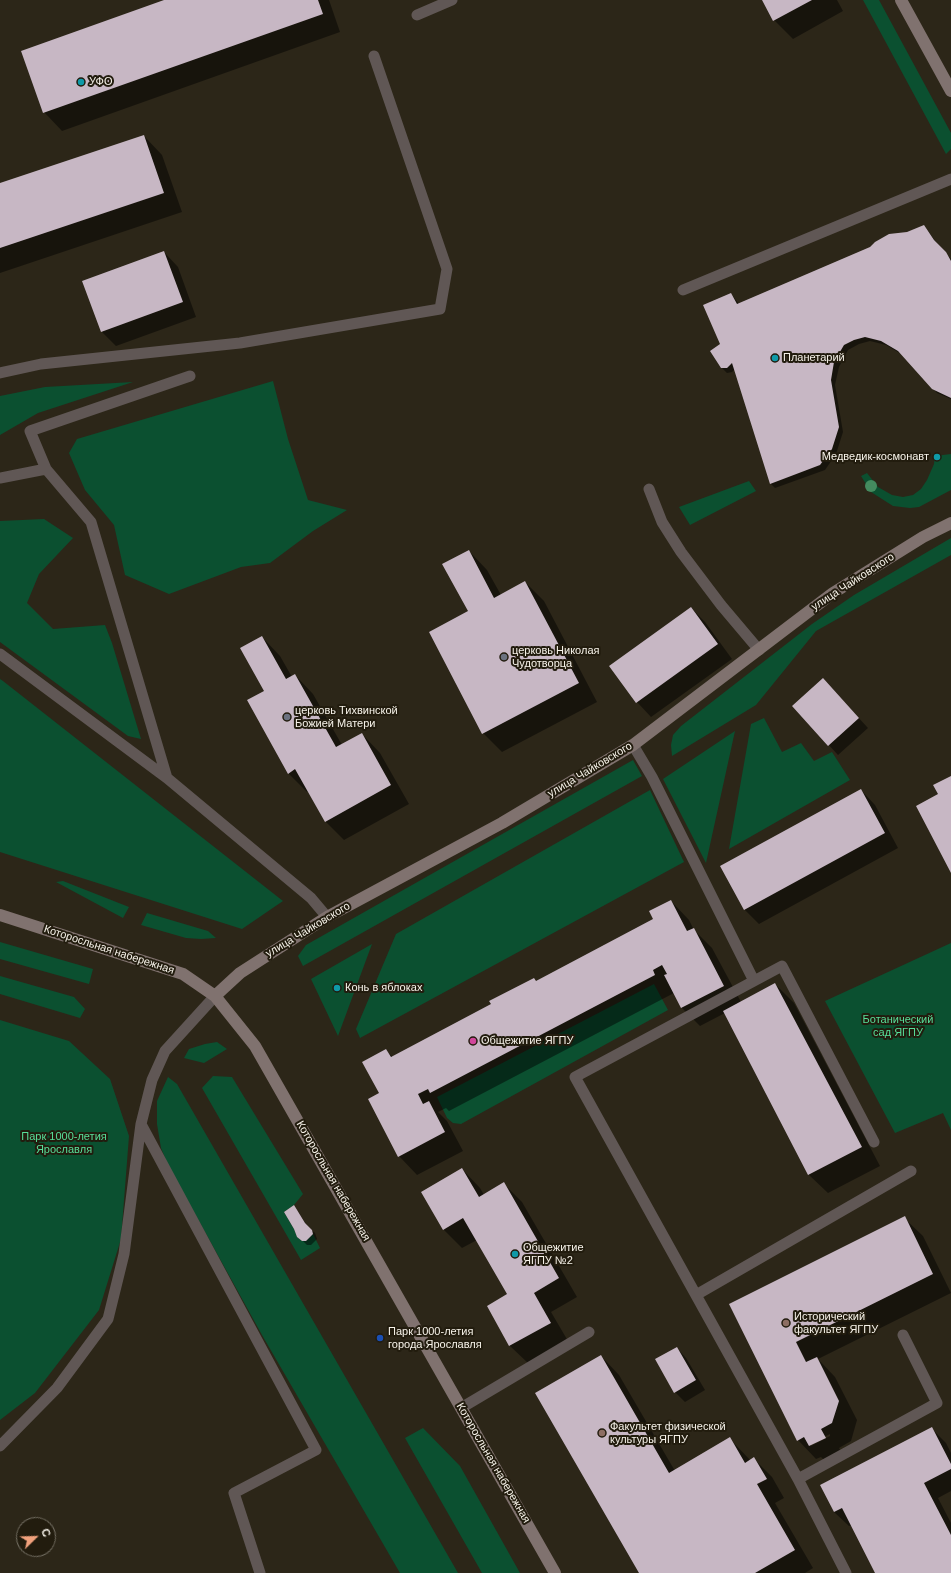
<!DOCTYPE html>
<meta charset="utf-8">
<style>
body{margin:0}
#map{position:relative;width:951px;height:1573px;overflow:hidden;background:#2c2618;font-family:Helvetica,sans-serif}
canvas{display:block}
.north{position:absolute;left:16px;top:1517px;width:40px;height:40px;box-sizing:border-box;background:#221c0e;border:1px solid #777266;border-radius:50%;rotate:67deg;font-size:11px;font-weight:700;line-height:16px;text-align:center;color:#f7f3ea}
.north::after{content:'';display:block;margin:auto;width:14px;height:18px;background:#f1a17c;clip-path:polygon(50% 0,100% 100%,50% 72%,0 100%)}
</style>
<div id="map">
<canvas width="951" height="1573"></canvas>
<div class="north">С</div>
</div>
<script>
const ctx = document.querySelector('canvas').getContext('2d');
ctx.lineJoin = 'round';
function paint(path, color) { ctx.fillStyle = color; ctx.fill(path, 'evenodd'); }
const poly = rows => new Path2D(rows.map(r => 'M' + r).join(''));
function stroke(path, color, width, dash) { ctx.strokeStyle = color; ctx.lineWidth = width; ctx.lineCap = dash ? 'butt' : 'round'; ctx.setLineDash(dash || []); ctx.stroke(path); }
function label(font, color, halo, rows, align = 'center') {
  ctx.font = font + ' Helvetica,sans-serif'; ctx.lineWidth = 4; ctx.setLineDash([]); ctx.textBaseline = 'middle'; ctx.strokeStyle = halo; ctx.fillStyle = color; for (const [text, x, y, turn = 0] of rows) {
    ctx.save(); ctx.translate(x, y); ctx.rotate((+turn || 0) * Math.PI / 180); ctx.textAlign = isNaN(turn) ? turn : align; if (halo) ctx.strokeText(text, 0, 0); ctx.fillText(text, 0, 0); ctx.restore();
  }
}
const green = poly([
 [863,0,879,0,951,133,951,149,946,154],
 [273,381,288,439,308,500,347,510,313,531,270,563,241,567,169,594,125,575,114,525,85,490,69,453,77,439],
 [133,382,38,413,0,435,0,396,45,387],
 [951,454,951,490,919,507,910,508,893,506,871,492,861,476,867,473,878,487,892,495,903,497,913,495,921,489,927,480,934,464,935,456],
 [749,481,756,491,690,525,679,507],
 [44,519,73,538,39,574,27,603,53,629,105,625,112,643,141,739,128,736,0,642,0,521],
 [951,538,951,555,816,631,756,705,672,756,671,745,673,735,681,726,812,624,854,595],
 [0,679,3,681,283,901,242,929,0,852],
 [764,718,782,752,801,743,814,761,832,752,850,780,729,849,751,724],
 [735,731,706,863,663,779],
 [633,760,642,776,303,966,298,956,306,945],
 [650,790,684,862,360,1038,356,1029,396,934],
 [63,881,129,907,123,918,56,882],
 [147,913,208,931,216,938,201,939,186,938,141,925],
 [0,942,93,969,89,984,0,959],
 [951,943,951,1130,943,1113,895,1133,825,1001],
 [372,944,338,1036,311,979],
 [0,976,74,997,85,1009,80,1018,0,994],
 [654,984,668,1010,461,1124,453,1123,447,1118,437,1097],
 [0,1020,69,1041,110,1079,129,1136,121,1239,99,1310,35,1393,0,1420],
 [217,1042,227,1049,204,1063,184,1058,189,1049,205,1044],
 [213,1076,232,1077,303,1194,294,1205,284,1212,294,1229,297,1237,302,1241,306,1241,313,1234,320,1248,301,1260,202,1088],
 [168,1077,177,1084,458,1573,400,1573,262,1335,168,1165,161,1148,157,1124,157,1101],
 [423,1428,460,1466,520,1573,482,1573,405,1438]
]);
const shadow = poly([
 [167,0,329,0,340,32,62,131,44,112],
 [763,0,837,0,843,11,793,39,774,20],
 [144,136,162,155,182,212,0,273,0,184],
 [928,231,938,245,951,259,951,399,937,393,903,355,886,345,870,341,859,344,848,350,839,367,835,385,843,432,836,454,825,470,775,488,771,484,735,369,732,372,727,373,722,368,721,345,731,294,739,304],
 [164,252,178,267,196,317,116,346,102,332],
 [469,551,487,570,501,595,525,582,544,601,597,702,502,752,483,733],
 [691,608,705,622,732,659,651,717,637,702,611,666],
 [262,637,280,656,292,677,295,675,313,694,342,745,362,734,380,753,409,804,344,840,325,821,308,791,307,792,288,773,265,691],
 [832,689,868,728,838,755,793,706],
 [861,790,875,805,898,848,759,924,744,909],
 [671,901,689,920,694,930,712,948,741,1002,775,984,794,1003,880,1166,828,1193,809,1175,725,1013,700,1026,682,1008,674,993,449,1111,446,1108,438,1112,447,1121,463,1151,417,1175,399,1156,380,1094,386,1051,393,1057,654,920],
 [462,1169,480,1188,484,1195,504,1184,522,1202,577,1297,551,1312,568,1341,529,1364,510,1346,488,1306,508,1294,477,1240,462,1248,444,1230],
 [294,1206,308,1227,315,1233,317,1239,311,1245,307,1245,298,1236],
 [904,1218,923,1236,951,1293,818,1359,835,1377,857,1420,851,1441,839,1448,843,1456,828,1464,821,1457,816,1459,798,1440,730,1305],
 [830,1434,830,1436,811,1446,810,1444],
 [677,1348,686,1358,705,1390,685,1402,675,1392],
 [601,1356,619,1375,675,1471,730,1439,751,1461,754,1459,772,1477,784,1498,775,1503,813,1568,805,1573,640,1573],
 [931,1428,946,1443,951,1453,951,1491,938,1498,951,1523,951,1573,876,1573,852,1525,849,1526,834,1512,821,1485]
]);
const building = poly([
 [164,0,318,0,323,14,43,113,21,51],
 [762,0,812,0,773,21],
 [144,135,164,193,0,248,0,183],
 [924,225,934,240,946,252,951,261,951,398,932,389,898,351,881,341,865,337,854,340,844,345,834,362,831,380,839,427,832,449,820,465,770,484,732,363,727,368,721,368,710,351,720,344,703,305,731,293,737,304,870,247,875,242,889,234,907,232],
 [164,251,183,302,101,332,82,281],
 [469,550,494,598,525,581,579,683,482,734,429,632,468,611,442,564],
 [691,607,718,644,636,703,609,666],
 [262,636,286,679,295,674,336,747,362,733,391,785,325,822,295,769,288,774,247,700,264,691,240,648],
 [823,678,859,718,828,746,792,706],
 [951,776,951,873,916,806,938,794,933,785],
 [861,789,885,833,744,910,720,866],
 [671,900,687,931,694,928,724,986,681,1008,664,975,667,974,662,965,653,970,655,975,430,1093,428,1089,418,1094,423,1104,429,1101,445,1132,398,1157,368,1099,379,1093,362,1062,386,1049,391,1057,491,1004,489,1001,534,978,536,981,653,919,649,911],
 [775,983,862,1147,808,1175,723,1011],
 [462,1168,479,1197,504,1182,559,1278,534,1293,551,1323,509,1346,487,1306,507,1294,463,1218,443,1230,421,1192],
 [294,1205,305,1223,312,1230,313,1234,306,1241,302,1241,297,1237,294,1229,284,1212],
 [905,1216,933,1274,796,1342,806,1362,817,1357,839,1401,832,1423,821,1429,826,1438,809,1446,804,1437,797,1441,729,1304],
 [677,1347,696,1380,674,1393,655,1359],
 [601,1355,669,1473,730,1437,745,1463,754,1457,767,1479,757,1484,795,1550,755,1573,639,1573,535,1393],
 [932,1427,951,1464,951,1469,924,1483,951,1535,951,1573,875,1573,842,1508,834,1512,820,1485]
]);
const service = poly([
 [417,15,452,0],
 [683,290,951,179],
 [0,373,41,364,240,343,440,309,447,269,374,56],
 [0,478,46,469],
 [649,489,662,522,681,552,721,605,759,650],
 [0,654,167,778,311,898,327,917],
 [633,745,652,777,754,981,575,1077,798,1479,846,1573],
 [167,778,91,522,46,469,30,431,190,376],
 [754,981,782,966,874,1142],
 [141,1124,316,1450,234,1493,260,1573],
 [696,1295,911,1171],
 [461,1408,589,1332],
 [0,1446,57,1388,108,1319,124,1254,141,1124,152,1080,165,1051,215,996],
 [798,1479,937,1403,903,1335]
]);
const secondary = poly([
 [901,0,951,91],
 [0,915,183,974,215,996,255,1046,555,1573],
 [215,996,240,973,327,917,502,823,633,745,833,593,923,537,951,523]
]);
const trees = [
 [871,486]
];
const markers = [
 [81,82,4,"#0f9aa8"],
 [775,358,4,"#0f9aa8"],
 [937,457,4,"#0f9aa8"],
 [504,657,4,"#6b7280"],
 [287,717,4,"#6b7280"],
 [337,988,4,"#0f9aa8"],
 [473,1041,4,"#d1479c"],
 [515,1254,4,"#0f9aa8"],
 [786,1323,4,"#8d6e63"],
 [380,1338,4,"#1a4fb4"],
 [602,1433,4,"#8d6e63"]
];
const poiNames = [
 ["УФО",89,82],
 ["Планетарий",783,358],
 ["Медведик-космонавт",929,457,"right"],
 ["церковь Николая",512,651],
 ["Чудотворца",512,664],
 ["церковь Тихвинской",295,711],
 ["Божией Матери",295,724],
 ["Конь в яблоках",345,988],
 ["Общежитие ЯГПУ",481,1041],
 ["Общежитие",523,1248],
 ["ЯГПУ №2",523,1261],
 ["Исторический",794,1317],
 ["факультет ЯГПУ",794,1330],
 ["Парк 1000-летия",388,1332],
 ["города Ярославля",388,1345],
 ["Факультет физической",610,1427],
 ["культуры ЯГПУ",610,1440]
];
const streetNames = [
 ["улица Чайковского",853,582,-33],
 ["улица Чайковского",590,770,-31],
 ["улица Чайковского",308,930,-31],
 ["Которосльная набережная",109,950,18],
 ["Которосльная набережная",333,1181,60],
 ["Которосльная набережная",493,1463,60]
];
const parkNames = [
 ["Ботанический",898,1020],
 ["сад ЯГПУ",898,1033],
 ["Парк 1000-летия",64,1137],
 ["Ярославля",64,1150]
];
paint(green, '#0b5030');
paint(shadow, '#0007');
paint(building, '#c7b7c4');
stroke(service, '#605755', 11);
stroke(secondary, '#80726f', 12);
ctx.fillStyle = '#448b5f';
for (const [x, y] of trees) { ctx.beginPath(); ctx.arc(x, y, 6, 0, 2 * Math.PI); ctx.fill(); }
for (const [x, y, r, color] of markers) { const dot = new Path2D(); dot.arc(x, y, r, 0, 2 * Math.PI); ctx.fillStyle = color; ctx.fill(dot); stroke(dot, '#221c0e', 1.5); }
label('11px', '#f7f3ea', '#221c0e', poiNames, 'left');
label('11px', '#f7f3ea', '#221c0e', streetNames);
label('11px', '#58de99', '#221c0e', parkNames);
</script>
